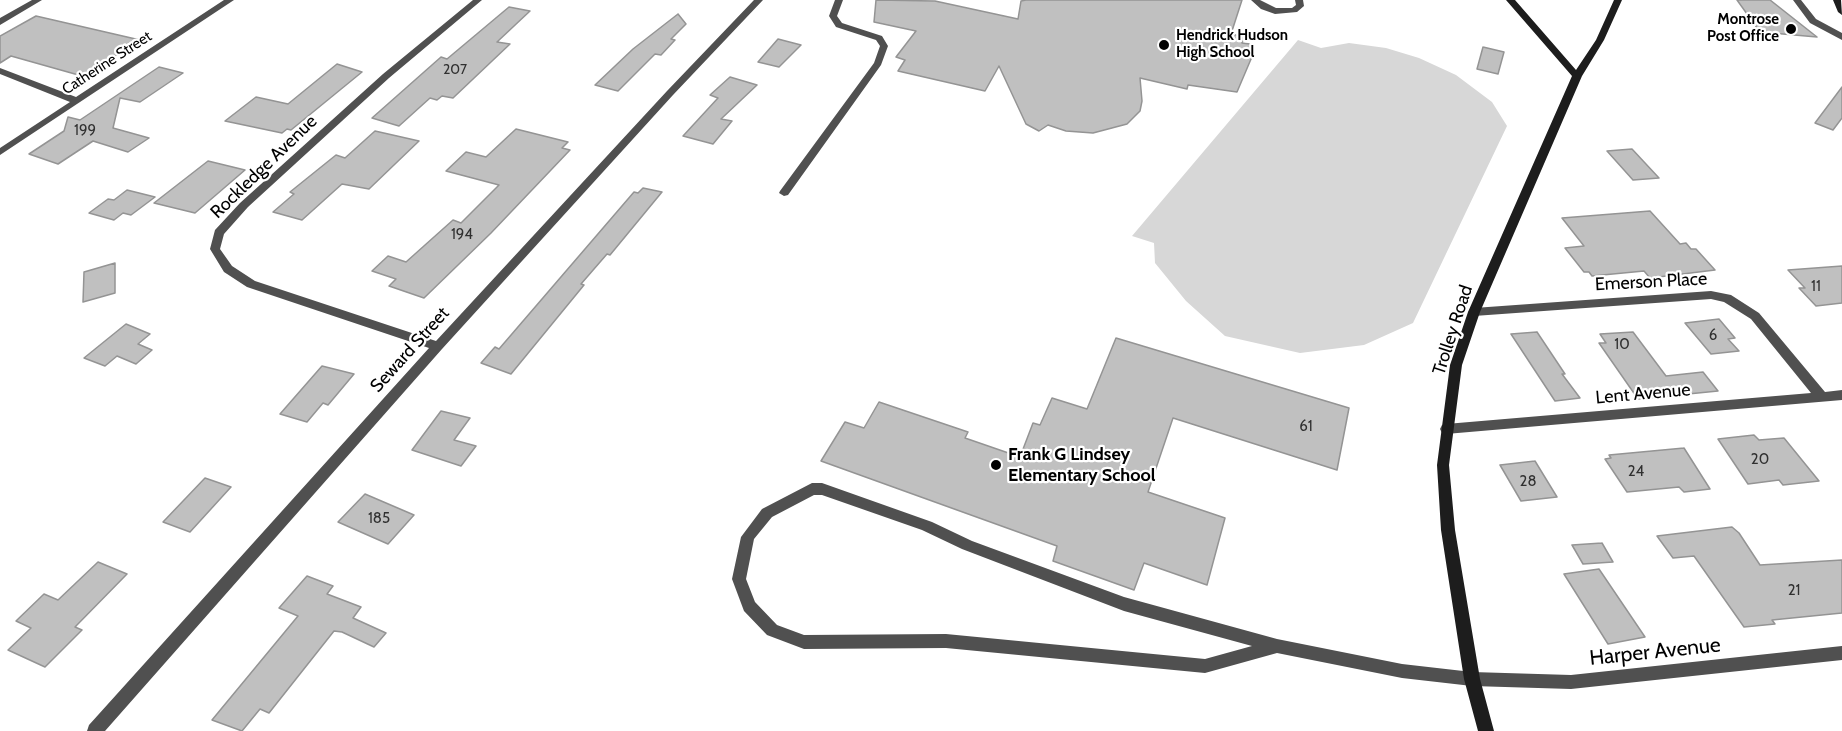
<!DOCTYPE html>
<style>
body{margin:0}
canvas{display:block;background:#fff}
</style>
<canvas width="1842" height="731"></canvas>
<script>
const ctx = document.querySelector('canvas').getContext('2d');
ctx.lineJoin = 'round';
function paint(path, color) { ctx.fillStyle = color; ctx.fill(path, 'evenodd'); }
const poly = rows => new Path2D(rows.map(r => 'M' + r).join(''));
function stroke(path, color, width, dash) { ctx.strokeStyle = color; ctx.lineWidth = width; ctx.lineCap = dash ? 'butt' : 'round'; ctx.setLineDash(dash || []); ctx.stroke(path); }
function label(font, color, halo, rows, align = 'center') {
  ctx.font = font + ' Cabin,sans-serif'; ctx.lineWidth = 4.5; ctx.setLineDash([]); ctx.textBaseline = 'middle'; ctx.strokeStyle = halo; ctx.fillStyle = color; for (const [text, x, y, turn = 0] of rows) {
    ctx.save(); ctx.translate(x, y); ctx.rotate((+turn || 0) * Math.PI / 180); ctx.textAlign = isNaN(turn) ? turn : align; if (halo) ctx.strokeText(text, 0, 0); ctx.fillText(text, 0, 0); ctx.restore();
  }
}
const green = poly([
 [1298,40,1321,48,1349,43,1386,48,1419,58,1456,75,1492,102,1507,126,1413,323,1364,345,1300,353,1225,336,1186,301,1155,263,1154,243,1132,236]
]);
const building = poly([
 [876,0,935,1,1018,19,1021,1,1026,0,1242,0,1231,34,1245,37,1242,43,1250,44,1250,51,1254,52,1237,92,1188,85,1187,89,1140,78,1142,101,1140,111,1127,124,1093,133,1066,131,1048,125,1039,131,1026,124,999,66,985,91,898,71,905,60,896,57,916,31,874,22,876,0],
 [1737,0,1770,0,1817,37,1760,32,1737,0],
 [509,7,530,11,497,42,510,44,453,98,442,96,437,100,430,98,399,126,372,118,441,57,447,59,509,7],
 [678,14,686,24,671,39,675,40,661,55,655,54,618,91,595,85,633,49,678,14],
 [36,16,140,40,82,76,11,56,0,63,0,36,36,16],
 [778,39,801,45,779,67,758,62,778,39],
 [1483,47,1504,52,1498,74,1477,69,1483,47],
 [337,64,362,72,291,130,287,129,282,133,225,121,256,97,288,104,337,64],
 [159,67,183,73,140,102,120,98,113,128,149,138,128,152,93,141,58,164,29,154,64,131,68,117,80,120,159,67],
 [730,77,757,85,721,119,732,121,713,144,683,136,718,98,710,95,730,77],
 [1842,87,1842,118,1833,130,1815,123,1842,87],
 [516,129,568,142,562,148,570,150,491,233,424,298,389,286,396,279,372,271,388,256,406,262,453,220,461,223,499,185,446,171,466,152,486,157,516,129],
 [375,131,419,141,369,189,342,184,302,220,273,212,294,194,290,192,336,155,345,158,375,131],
 [1632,149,1659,178,1633,180,1607,151,1632,149],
 [208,161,245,170,195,213,154,203,208,161],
 [643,188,662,192,610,255,607,254,581,284,584,285,511,374,481,363,495,347,499,349,634,192,638,193,643,188],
 [127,190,155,197,131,215,123,213,114,220,89,213,108,199,114,200,127,190],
 [1650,211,1680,244,1686,243,1691,249,1696,249,1715,270,1650,278,1644,271,1592,276,1589,272,1584,272,1565,248,1584,246,1562,218,1650,211],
 [115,263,115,293,83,302,84,272,115,263],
 [1842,266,1842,303,1816,306,1799,288,1805,288,1788,270,1842,266],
 [1719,319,1735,338,1728,339,1739,351,1711,354,1685,323,1719,319],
 [126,324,150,334,138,344,152,350,136,364,117,356,105,366,84,358,126,324],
 [1537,332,1565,374,1562,374,1580,398,1555,401,1511,334,1537,332],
 [1633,332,1666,376,1703,372,1718,391,1638,399,1599,343,1606,343,1600,334,1633,332],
 [1116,338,1349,408,1337,470,1173,418,1148,492,1225,518,1207,585,1144,563,1134,590,1053,561,1057,546,821,461,845,422,864,428,879,402,968,432,965,438,1020,457,1033,423,1040,425,1052,398,1087,409,1116,338],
 [322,366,354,374,328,405,323,403,307,422,280,414,322,366],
 [441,411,470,418,454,440,476,446,461,466,412,450,441,411],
 [1754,435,1759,440,1784,438,1819,481,1783,485,1779,480,1748,484,1718,439,1754,435],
 [1684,448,1710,489,1684,492,1679,487,1627,492,1605,459,1611,458,1609,455,1684,448],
 [1535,461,1557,497,1521,501,1500,465,1535,461],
 [205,478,231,487,190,532,163,522,205,478],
 [365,494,414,515,388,544,338,522,365,494],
 [1732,527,1739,533,1760,565,1842,560,1842,613,1772,620,1775,624,1744,627,1694,556,1673,558,1657,536,1732,527],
 [1602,543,1613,562,1583,564,1572,545,1602,543],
 [98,562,127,574,75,627,82,630,45,667,8,650,31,628,16,621,44,594,58,600,98,562],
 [1599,569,1645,637,1608,644,1564,574,1599,569],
 [307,576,333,586,327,594,361,607,353,618,386,633,374,647,342,632,334,631,269,713,260,709,242,731,212,720,298,616,279,608,307,576]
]);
const lane = poly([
 [835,0,843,0,837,16,842,23,882,36,888,46,881,65,788,195,784,196,779,193,780,191,874,63,880,46,876,40,836,27,829,16,835,0],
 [1251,0,1260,0,1276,8,1292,8,1296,5,1295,0,1303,0,1304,6,1297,12,1275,14,1261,9,1251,0],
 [1793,0,1801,0,1816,19,1842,33,1842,40,1810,23,1793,0],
 [812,483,822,483,932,522,972,541,1124,597,1277,639,1402,664,1472,672,1477,674,1480,679,1477,684,1472,686,1402,678,1277,653,1205,673,946,648,804,649,767,635,744,611,732,579,741,537,762,509,812,483],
 [814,495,822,495,922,530,962,549,1124,611,1252,646,1205,659,946,634,804,635,777,625,755,602,746,579,754,539,772,517,814,495]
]);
const street = poly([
 [32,0,42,0,0,25,0,18,32,0],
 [224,0,234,0,0,155,0,148,70,102,0,74,0,68,76,97,224,0],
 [473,0,482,0,389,78,248,207,224,234,220,249,232,266,255,281,436,341,667,91,754,0,763,0,673,95,442,349,105,731,87,731,89,725,429,348,247,287,224,272,210,249,215,230,240,203,383,74,473,0],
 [1711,291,1731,295,1759,313,1825,392,1842,390,1842,400,1446,434,1442,433,1440,429,1442,425,1446,424,1811,393,1751,319,1724,302,1711,299,1474,316,1468,312,1474,308,1711,291],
 [1842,646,1842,660,1571,689,1472,686,1467,684,1464,679,1467,674,1472,672,1571,675,1842,646]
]);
const secondary = poly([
 [1506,0,1515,0,1576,70,1596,40,1614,0,1622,0,1604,40,1582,76,1480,312,1462,365,1449,465,1455,530,1480,679,1494,731,1478,731,1464,679,1441,530,1437,465,1450,365,1468,312,1572,76,1506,0],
 [1833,0,1841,0,1842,15,1838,12,1833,0]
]);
const markers = [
 [1791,29,6,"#000"],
 [1164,45,6,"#000"],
 [996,465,6,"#000"]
];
const farNumbernames = [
 ["207",455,70]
];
const farPoinames = [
 ["Montrose",1779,20],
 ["Post Office",1779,37],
 ["Hendrick Hudson",1176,36,"left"],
 ["High School",1176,53,"left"]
];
const farStreetnames = [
 ["Catherine Street",107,63,-33]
];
const numberNames = [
 ["199",85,131],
 ["194",462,235],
 ["11",1816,287],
 ["6",1713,336],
 ["10",1622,345],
 ["61",1306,427],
 ["20",1760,460],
 ["24",1636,472],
 ["28",1528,482],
 ["185",379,519],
 ["21",1794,591]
];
const streetNames = [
 ["Rockledge Avenue",264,167,-44],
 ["Emerson Place",1651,282,-3],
 ["Trolley Road",1453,330,-72],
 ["Seward Street",410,350,-48],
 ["Lent Avenue",1643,394,-5]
];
const poiNames = [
 ["Frank G Lindsey",1008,455],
 ["Elementary School",1008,476]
];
const nearStreetnames = [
 ["Harper Avenue",1655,652,-6]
];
paint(green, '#d7d7d7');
paint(building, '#c0c0c0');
stroke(building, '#949494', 1.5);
paint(lane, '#505050');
paint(street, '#505050');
paint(secondary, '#1d1d1d');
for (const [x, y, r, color] of markers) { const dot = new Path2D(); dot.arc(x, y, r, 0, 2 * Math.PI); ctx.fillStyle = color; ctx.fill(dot); stroke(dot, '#fff', 2); }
label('14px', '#303030', null, farNumbernames);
label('bold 15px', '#000', '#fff', farPoinames, 'right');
label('15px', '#000', '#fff', farStreetnames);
label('15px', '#303030', null, numberNames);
label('18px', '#000', '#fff', streetNames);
label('bold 18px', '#000', '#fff', poiNames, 'left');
label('21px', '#000', '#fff', nearStreetnames);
</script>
